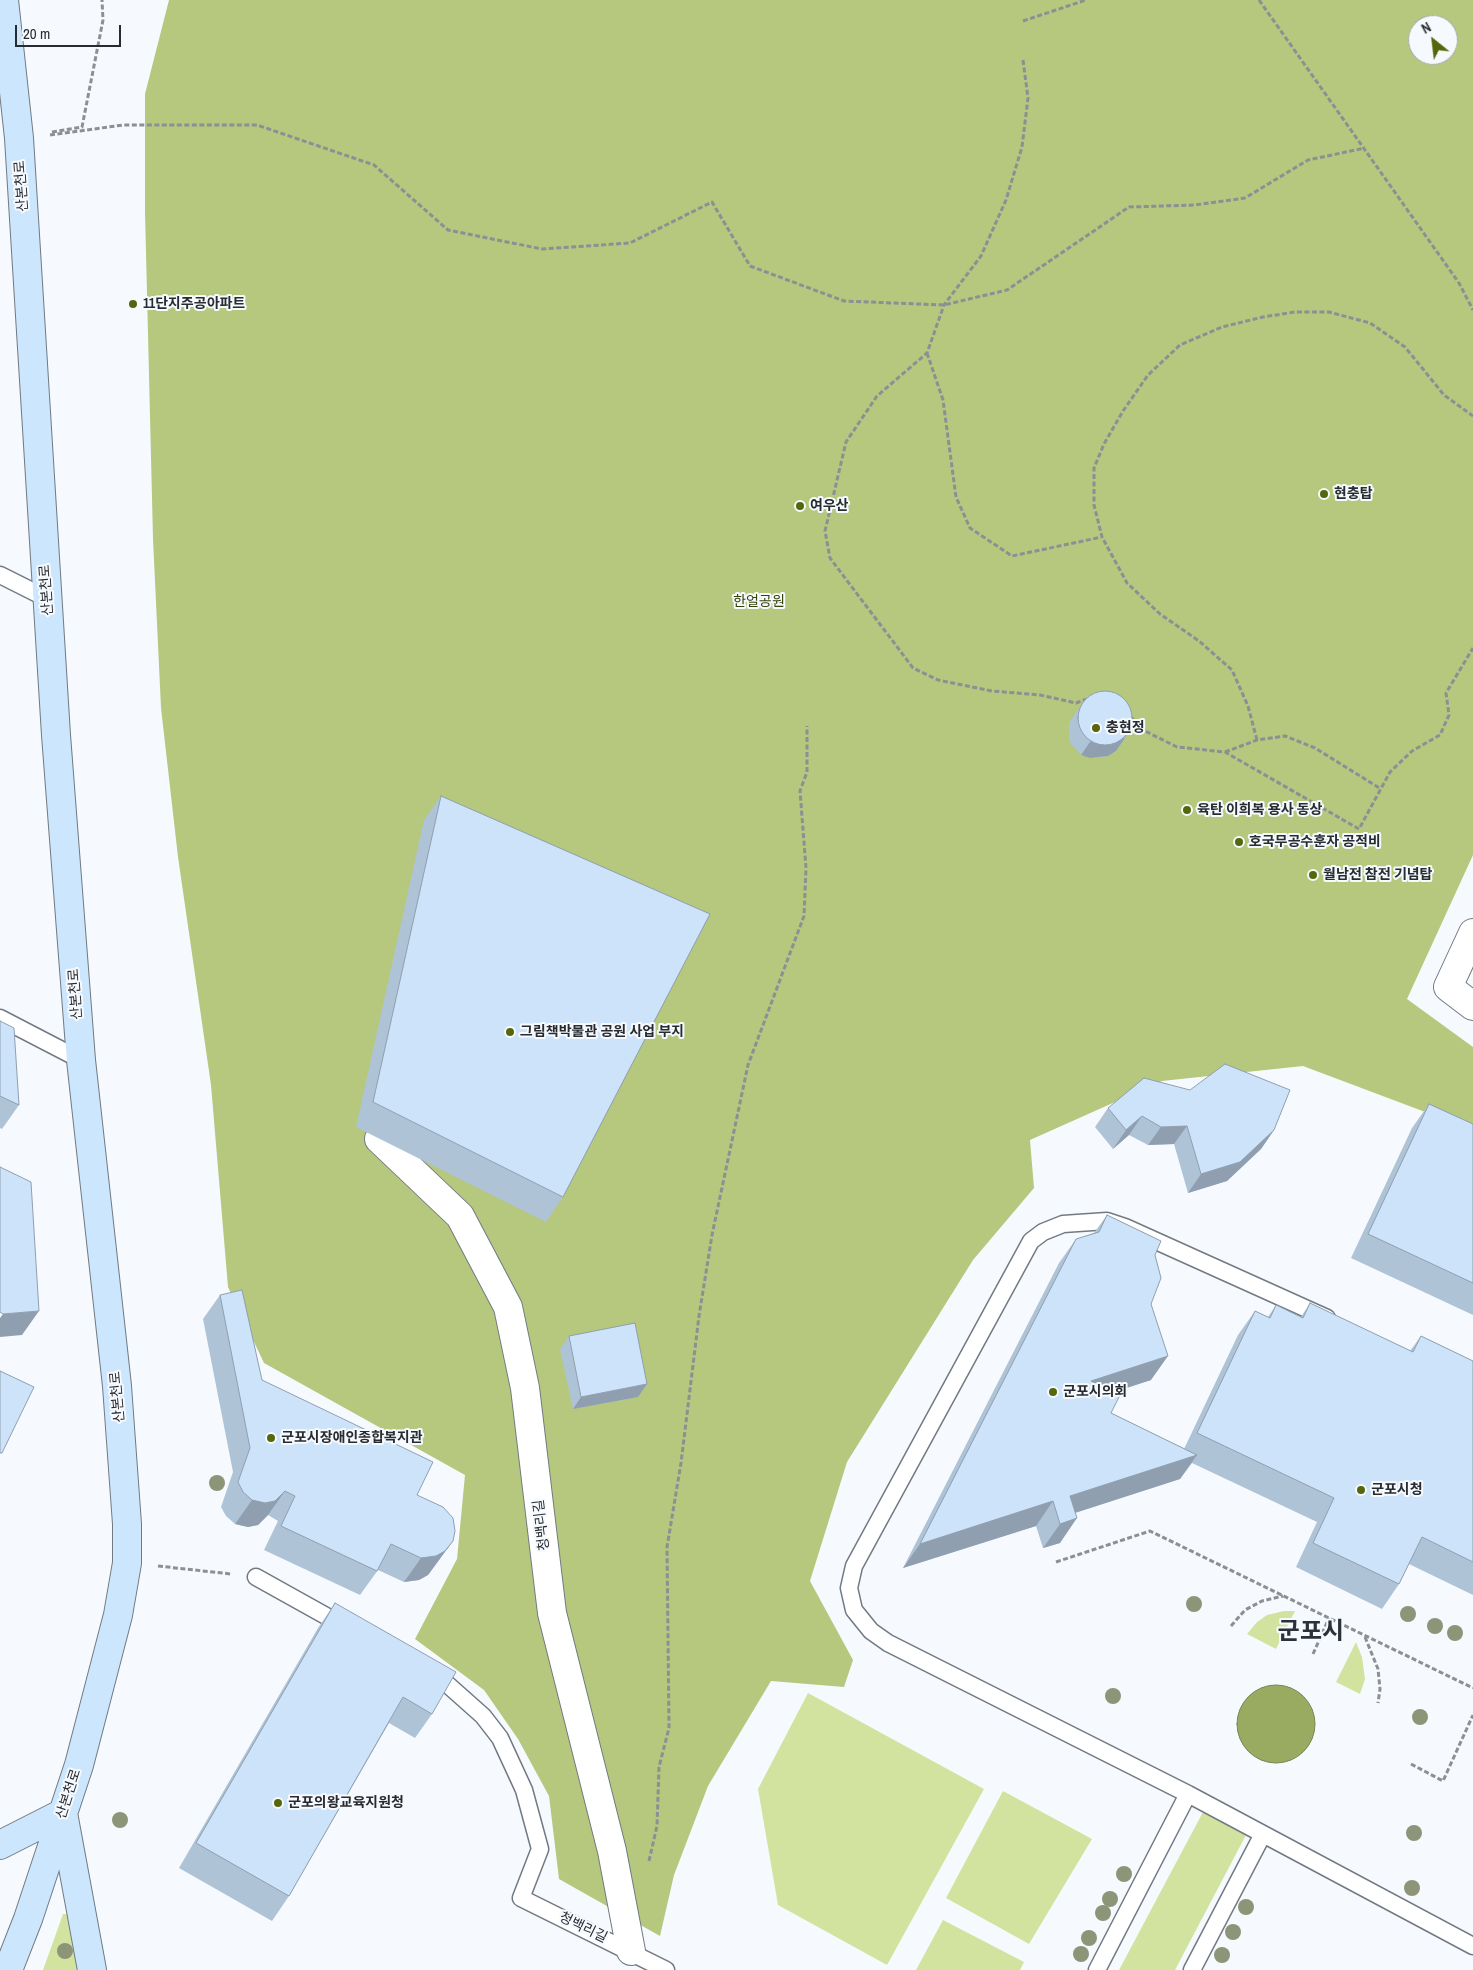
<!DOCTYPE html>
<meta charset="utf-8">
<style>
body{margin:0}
#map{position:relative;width:1473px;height:1970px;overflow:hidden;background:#f6fafe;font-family:"Archivo Narrow",sans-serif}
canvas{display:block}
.north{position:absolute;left:1408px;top:15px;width:50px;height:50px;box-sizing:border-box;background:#f6fafe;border:1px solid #a4a7ab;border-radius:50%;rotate:331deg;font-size:14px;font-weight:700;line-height:20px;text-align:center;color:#282b2f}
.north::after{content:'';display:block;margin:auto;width:18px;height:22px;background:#56660d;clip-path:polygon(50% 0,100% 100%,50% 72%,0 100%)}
.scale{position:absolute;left:15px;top:25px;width:106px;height:22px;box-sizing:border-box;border:2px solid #282b2f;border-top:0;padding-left:6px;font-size:15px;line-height:18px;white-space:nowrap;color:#282b2f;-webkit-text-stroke:4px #f6fafe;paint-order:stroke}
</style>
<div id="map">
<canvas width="1473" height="1970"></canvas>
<div class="north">N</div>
<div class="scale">20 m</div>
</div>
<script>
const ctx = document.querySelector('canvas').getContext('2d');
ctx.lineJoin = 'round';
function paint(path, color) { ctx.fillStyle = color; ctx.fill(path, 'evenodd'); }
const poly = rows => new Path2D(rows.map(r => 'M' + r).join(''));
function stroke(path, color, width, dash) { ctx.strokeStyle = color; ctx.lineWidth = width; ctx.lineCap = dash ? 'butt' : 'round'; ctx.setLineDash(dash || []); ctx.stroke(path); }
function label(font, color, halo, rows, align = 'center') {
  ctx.font = font + ' "Archivo Narrow","Noto Sans KR",sans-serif'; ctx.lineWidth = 4; ctx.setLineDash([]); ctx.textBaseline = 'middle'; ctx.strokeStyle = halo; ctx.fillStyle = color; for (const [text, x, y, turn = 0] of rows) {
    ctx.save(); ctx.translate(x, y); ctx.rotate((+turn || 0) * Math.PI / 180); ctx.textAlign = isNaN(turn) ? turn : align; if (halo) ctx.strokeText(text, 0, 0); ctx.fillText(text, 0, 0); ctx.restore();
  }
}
const green = poly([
 [1284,1611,1295,1611,1276,1649,1247,1634,1257,1622,1267,1615],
 [1356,1642,1362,1657,1365,1679,1360,1694,1336,1682],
 [808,1693,984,1789,887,1965,778,1905,758,1789],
 [1003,1791,1092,1839,1029,1944,946,1898],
 [1203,1812,1246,1835,1175,1970,1119,1970],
 [63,1914,68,1914,79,1970,43,1970],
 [943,1920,1024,1962,1020,1970,916,1970]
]);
const forest = poly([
 [169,0,1473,0,1473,855,1407,999,1473,1047,1473,1130,1303,1066,1162,1081,1030,1140,1034,1188,973,1260,847,1462,810,1581,853,1660,844,1687,771,1681,708,1786,674,1875,660,1936,559,1879,549,1796,518,1739,484,1690,415,1639,457,1559,465,1475,264,1363,228,1287,211,1085,178,857,161,708,153,539,145,212,145,94],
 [1418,25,1448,25,1448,55,1418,55]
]);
const water = poly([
 '1237 1724a39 39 0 1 1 78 0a39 39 0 1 1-78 0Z'
]);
const path = poly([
 [1259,0,1459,283,1473,310],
 [1023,21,1086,0],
 [1023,60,1028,98,1022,147,1006,200,981,256,944,305,927,353,877,396,846,442,825,531,830,558,913,668,938,680,992,691,1040,695,1076,703,1087,699],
 [52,132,82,127,103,20,102,0],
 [50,135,123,125,257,125,374,165,448,230,542,249,630,243,712,202,750,266,844,301,944,305,1007,290,1129,207,1195,205,1245,198,1308,160,1365,148],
 [927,353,943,400,956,497,970,528,1012,556,1102,537],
 [1130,716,1141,729,1177,747,1225,752,1359,829,1390,772,1412,751,1440,735,1449,715,1446,693,1473,648],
 [1257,740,1248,706,1232,670,1199,641,1160,614,1127,583,1102,537,1094,505,1094,468,1104,444,1123,411,1148,375,1180,345,1222,327,1263,317,1295,312,1329,312,1370,323,1405,347,1444,395,1473,416],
 [1225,752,1257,740,1285,736,1315,748,1381,789],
 [1056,1562,1150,1531,1473,1688],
 [158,1566,231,1574],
 [1231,1626,1245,1610,1262,1601,1283,1596],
 [1365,1637,1378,1669,1380,1689,1378,1703],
 [1313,1654,1329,1618],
 [1411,1764,1443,1781,1473,1715],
 [649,1861,657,1826,659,1767,669,1728,667,1547,681,1463,699,1316,712,1235,748,1065,804,916,806,868,800,791,807,772,807,726]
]);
const lane = poly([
 [0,575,48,599],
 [0,1018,81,1060],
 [256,1577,344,1626],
 [431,1675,447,1684,483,1716,500,1738,524,1790,540,1849,521,1898,666,1970],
 [1188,1794,888,1643,871,1631,854,1610,849,1588,854,1566,1031,1241,1043,1232,1063,1224,1107,1221,1125,1227,1327,1318],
 [1263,1834,1473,1946],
 [1097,1970,1188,1794,1263,1834,1192,1970]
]);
const street = poly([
 [1473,933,1448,987,1473,1006],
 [379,1139,460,1216,508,1307,525,1388,552,1613,612,1851,631,1951]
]);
const secondary = poly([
 [4,0,19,138,56,735,81,1060,117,1386,127,1524,127,1563,118,1615,79,1765,28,1919,8,1970],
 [0,1845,63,1813,92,1970]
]);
const trees = [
 [217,1483],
 [1194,1604],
 [1408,1614],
 [1435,1626],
 [1455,1633],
 [1113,1696],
 [1420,1717],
 [120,1820],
 [1414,1833],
 [1124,1874],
 [1412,1888],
 [1110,1899],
 [1246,1907],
 [1103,1913],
 [1233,1932],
 [1089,1938],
 [65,1951],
 [1081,1954],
 [1222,1955]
];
const wall = poly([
 [1088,695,1125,738,1116,751,1108,756,1090,758,1081,755,1069,741,1069,723],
 [441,796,563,1197,546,1222,356,1127,424,820],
 [0,1021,19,1105,2,1129,0,1128],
 [1429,1104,1473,1124,1473,1315,1351,1258,1412,1128],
 [1108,1108,1274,1130,1261,1149,1227,1181,1188,1193,1174,1144,1148,1145,1129,1135,1113,1149,1095,1127],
 [1107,1215,1155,1255,1151,1304,1151,1380,1114,1392,1111,1413,1184,1449,1238,1335,1255,1311,1268,1317,1276,1305,1301,1317,1310,1303,1410,1351,1421,1336,1473,1361,1473,1595,1409,1564,1399,1584,1382,1609,1296,1567,1317,1522,1192,1463,1180,1479,1075,1513,1060,1543,1043,1548,1036,1526,903,1568,1059,1263,1076,1239,1094,1233],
 [220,1295,262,1380,417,1495,453,1541,428,1575,419,1580,404,1582,378,1570,360,1595,264,1550,278,1521,268,1515,258,1525,248,1527,235,1524,226,1516,221,1507,233,1472,203,1319],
 [569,1336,638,1397,573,1409,560,1349],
 [335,1603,432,1714,415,1738,389,1723,289,1896,272,1921,179,1868,318,1628]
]);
const shadedWall = poly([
 [1125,738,1116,751,1108,756,1090,758,1081,755,1090,742],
 [1142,1116,1129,1135,1113,1149,1126,1130],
 [1187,1126,1174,1144,1148,1145,1161,1127],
 [1274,1130,1261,1149,1227,1181,1188,1193,1201,1174],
 [39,1311,22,1335,0,1337,0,1318,3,1314],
 [1168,1356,1151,1380,1074,1405,1091,1381],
 [647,1384,638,1397,573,1409,581,1397],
 [1197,1455,1180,1479,1059,1518,1070,1496],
 [285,1491,268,1515,258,1525,248,1527,235,1524,252,1500],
 [1053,1501,1036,1526,903,1568,920,1544],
 [1077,1518,1060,1543,1043,1548,1060,1524],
 [453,1541,428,1575,419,1580,404,1582,421,1558]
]);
const building = poly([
 '1078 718a27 27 0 1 1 54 0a27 27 0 1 1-54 0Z',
 [441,796,710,914,563,1197,373,1102,441,796],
 [0,1021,14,1028,19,1105,0,1096,0,1021],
 [1225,1064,1290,1090,1274,1130,1240,1162,1201,1174,1187,1126,1161,1127,1142,1116,1126,1130,1108,1108,1144,1078,1190,1090,1225,1064],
 [1429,1104,1473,1124,1473,1283,1368,1234,1429,1104],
 [0,1167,31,1182,39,1311,3,1314,0,1312,0,1167],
 [1107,1215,1161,1241,1155,1255,1161,1278,1151,1304,1168,1356,1091,1381,1120,1395,1111,1413,1197,1455,1070,1496,1077,1518,1060,1524,1053,1501,920,1544,1076,1239,1099,1232,1107,1215],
 [242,1290,262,1380,433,1462,417,1495,443,1507,453,1518,455,1531,453,1541,445,1551,436,1556,421,1558,391,1544,377,1571,281,1526,295,1496,285,1491,275,1501,265,1503,252,1500,243,1492,238,1482,250,1448,220,1295,242,1290],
 [1310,1303,1413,1352,1421,1336,1473,1361,1473,1562,1422,1537,1399,1584,1313,1543,1334,1498,1197,1433,1255,1311,1270,1318,1276,1305,1303,1318,1310,1303],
 [635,1323,647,1384,581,1397,569,1336,635,1323],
 [0,1371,34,1387,2,1453,0,1453,0,1371],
 [335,1603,456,1672,432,1714,403,1697,289,1896,196,1843,335,1603]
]);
const markers = [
 [133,304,5,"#56660d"],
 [1324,494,5,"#56660d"],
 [800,506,5,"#56660d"],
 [1096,728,5,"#56660d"],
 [1187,810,5,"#56660d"],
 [1239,842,5,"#56660d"],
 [1313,875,5,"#56660d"],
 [510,1032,5,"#56660d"],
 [1053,1392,5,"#56660d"],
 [271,1438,5,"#56660d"],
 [1361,1490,5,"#56660d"],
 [278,1803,5,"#56660d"]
];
const streetNames = [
 ["산본천로",22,186,-94],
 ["산본천로",47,590,-94],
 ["산본천로",76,994,-94],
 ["산본천로",118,1397,-95],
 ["청백리길",542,1525,-97],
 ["산본천로",69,1794,-72],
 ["청백리길",583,1928,26]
];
const poiNames = [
 ["11단지주공아파트",143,304],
 ["현충탑",1334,494],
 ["여우산",810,506],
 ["충현정",1106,728],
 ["육탄 이희복 용사 동상",1197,810],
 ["호국무공수훈자 공적비",1249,842],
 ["월남전 참전 기념탑",1323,875],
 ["그림책박물관 공원 사업 부지",520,1032],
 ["군포시의회",1063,1392],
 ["군포시장애인종합복지관",281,1438],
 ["군포시청",1371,1490],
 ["군포의왕교육지원청",288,1803]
];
const parkNames = [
 ["한얼공원",759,602]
];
const townNames = [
 ["군포시",1311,1633]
];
paint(green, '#d2e39f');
paint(forest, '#b5c87e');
paint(water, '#99aa61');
stroke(water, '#778452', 1);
stroke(lane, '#717a82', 19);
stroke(street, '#717a82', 30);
stroke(secondary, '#717a82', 30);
stroke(path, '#8c8f93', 3, [5, 2.5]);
stroke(lane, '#fff', 16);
stroke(street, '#fff', 28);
stroke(secondary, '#cce6fd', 28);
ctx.fillStyle = '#8d9477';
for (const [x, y] of trees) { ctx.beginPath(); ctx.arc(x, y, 8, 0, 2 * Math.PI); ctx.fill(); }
paint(wall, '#afc3d7');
paint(shadedWall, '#8f9faf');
paint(building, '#cce3fa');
stroke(building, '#8f9faf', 1);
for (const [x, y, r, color] of markers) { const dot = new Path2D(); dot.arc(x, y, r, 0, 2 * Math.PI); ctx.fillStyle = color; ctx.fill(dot); stroke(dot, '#f6fafe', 2); }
label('14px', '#282b2f', '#f6fafe', streetNames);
label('bold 14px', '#282b2f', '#f6fafe', poiNames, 'left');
label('14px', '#374109', '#f6fafe', parkNames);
label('bold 24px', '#2a3138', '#f6fafe', townNames);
</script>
